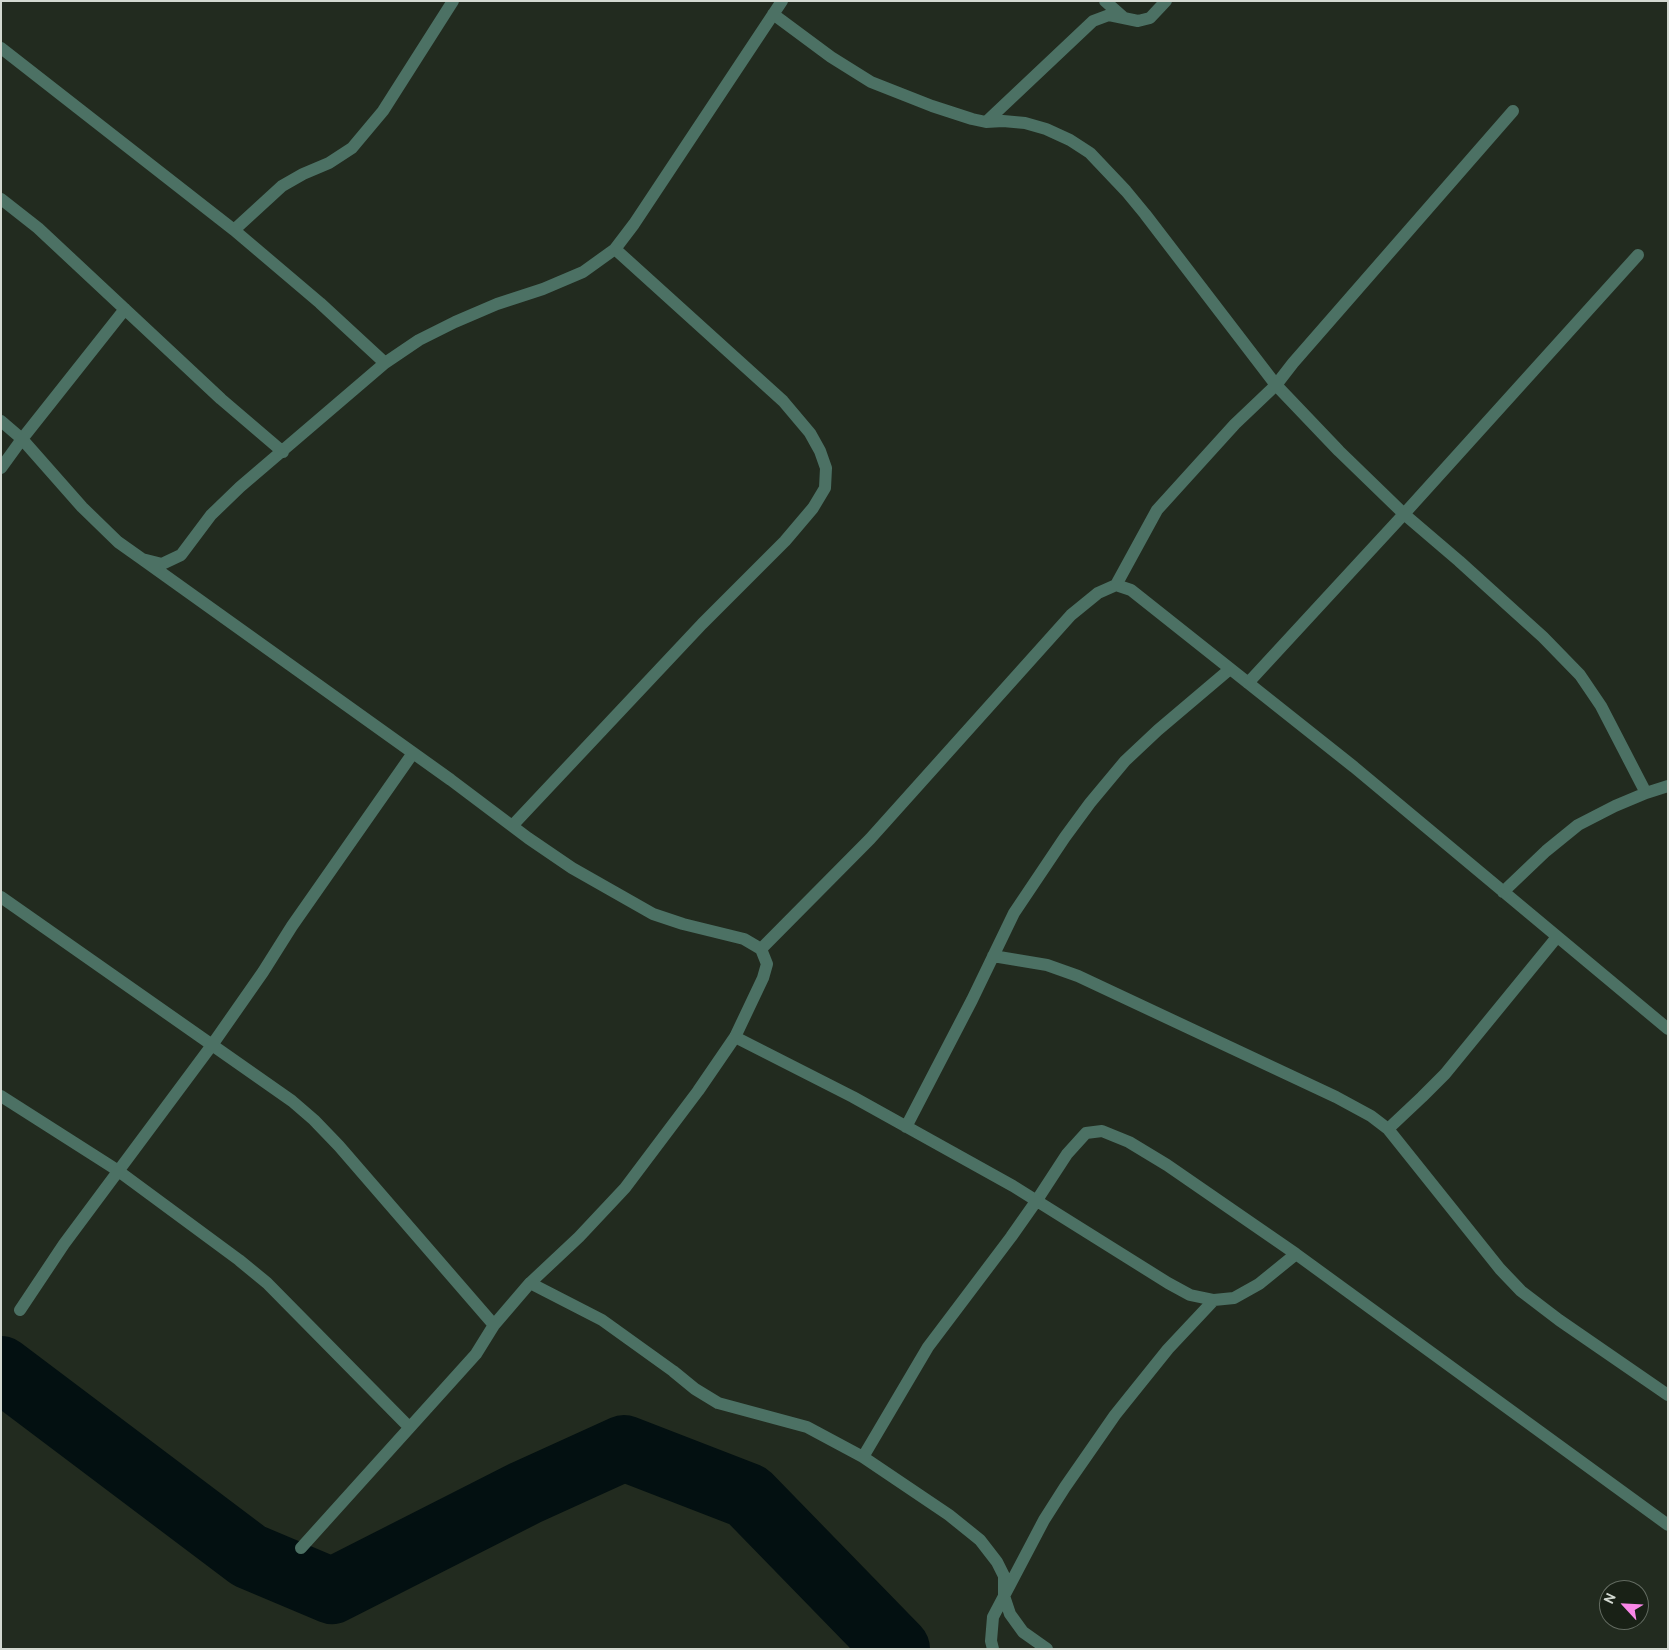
<!DOCTYPE html>
<style>
body{margin:0}
#map{position:relative;width:1669px;height:1650px;overflow:hidden;background:#222b1f;font-family:Overpass,sans-serif}
canvas{display:block}
.frame{position:absolute;inset:0;border:2px solid #d3d9d1;pointer-events:none}
.north{position:absolute;left:1599px;top:1580px;width:50px;height:50px;box-sizing:border-box;background:#192116;border:1px solid #636b61;border-radius:50%;rotate:295deg;font-size:14px;font-weight:700;line-height:20px;text-align:center;color:#d3d9d1}
.north::after{content:'';display:block;margin:auto;width:18px;height:22px;background:#fa87e7;clip-path:polygon(50% 0,100% 100%,50% 72%,0 100%)}
</style>
<div id="map">
<canvas width="1669" height="1650"></canvas>
<div class="frame"></div>
<div class="north">N</div>
</div>
<script>
const ctx = document.querySelector('canvas').getContext('2d');
ctx.lineJoin = 'round';
const poly = rows => new Path2D(rows.map(r => 'M' + r).join(''));
function stroke(path, color, width, dash) { ctx.strokeStyle = color; ctx.lineWidth = width; ctx.lineCap = dash ? 'butt' : 'round'; ctx.setLineDash(dash || []); ctx.stroke(path); }
const river = poly([
 [1,1369,249,1556,332,1591,525,1493,624,1448,748,1496,897,1649]
]);
const minor = poly([
 [1105,1,1123,17],
 [773,14,831,57,871,82,932,106,972,119,986,122,1003,121,1025,123,1046,129,1070,140,1090,153,1126,191,1145,214,1276,385,1339,451,1404,514,1459,561,1512,609,1543,637,1580,675,1601,706,1646,793],
 [1,48,234,230,320,303,385,363],
 [986,122,1093,21,1109,15,1138,21,1150,18,1166,1],
 [1,199,38,228,221,399,283,452],
 [234,230,282,186,303,174,329,163,352,148,383,111,453,1],
 [1,421,22,439,82,507,118,542,142,559,162,564,181,555,211,515,240,487,385,363,419,340,455,322,497,304,543,289,583,272,615,249,634,224,782,1],
 [1,468,22,439,125,309],
 [142,559,451,780,528,838,572,868,653,914,683,924,744,939,761,949,767,964,763,978,735,1037,698,1091,625,1188,579,1237,530,1283,494,1325,476,1354,301,1548],
 [1116,585,1157,510,1235,424,1276,385,1293,363,1513,111],
 [1248,683,1404,514,1638,255],
 [512,826,702,624,785,541,813,508,825,488,826,468,820,451,810,433,783,401,615,249],
 [1503,892,1546,851,1578,825,1615,806,1646,793,1668,786],
 [1,897,292,1101,314,1120,339,1146,494,1325],
 [761,949,870,839,1071,615,1098,593,1116,585,1131,590,1354,767,1668,1029],
 [993,956,1047,965,1078,976,1336,1097,1371,1116,1388,1129,1500,1269,1521,1291,1559,1320,1668,1395],
 [735,1037,853,1097,1013,1186,1168,1283,1190,1295,1214,1300,1234,1298,1259,1284,1296,1254],
 [1,1096,117,1170,239,1260,267,1283,409,1427],
 [906,1127,972,1000,1014,913,1065,837,1090,803,1125,761,1158,730,1230,669],
 [1388,1129,1422,1097,1445,1074,1557,937],
 [530,1283,602,1320,673,1371,695,1389,718,1403,807,1427,863,1457,949,1515,980,1540,997,1562,1004,1576,1004,1596,1010,1614,1023,1632,1047,1649],
 [20,1310,64,1244,212,1045,263,972,292,926,413,753],
 [863,1457,928,1347,1011,1237,1037,1200,1067,1154,1086,1133,1102,1131,1129,1142,1167,1165,1296,1254,1668,1525],
 [993,1649,991,1641,993,1617,1044,1520,1065,1487,1115,1415,1168,1349,1214,1300]
]);
stroke(river, '#031011', 66);
stroke(minor, '#4c7164', 12);
</script>
